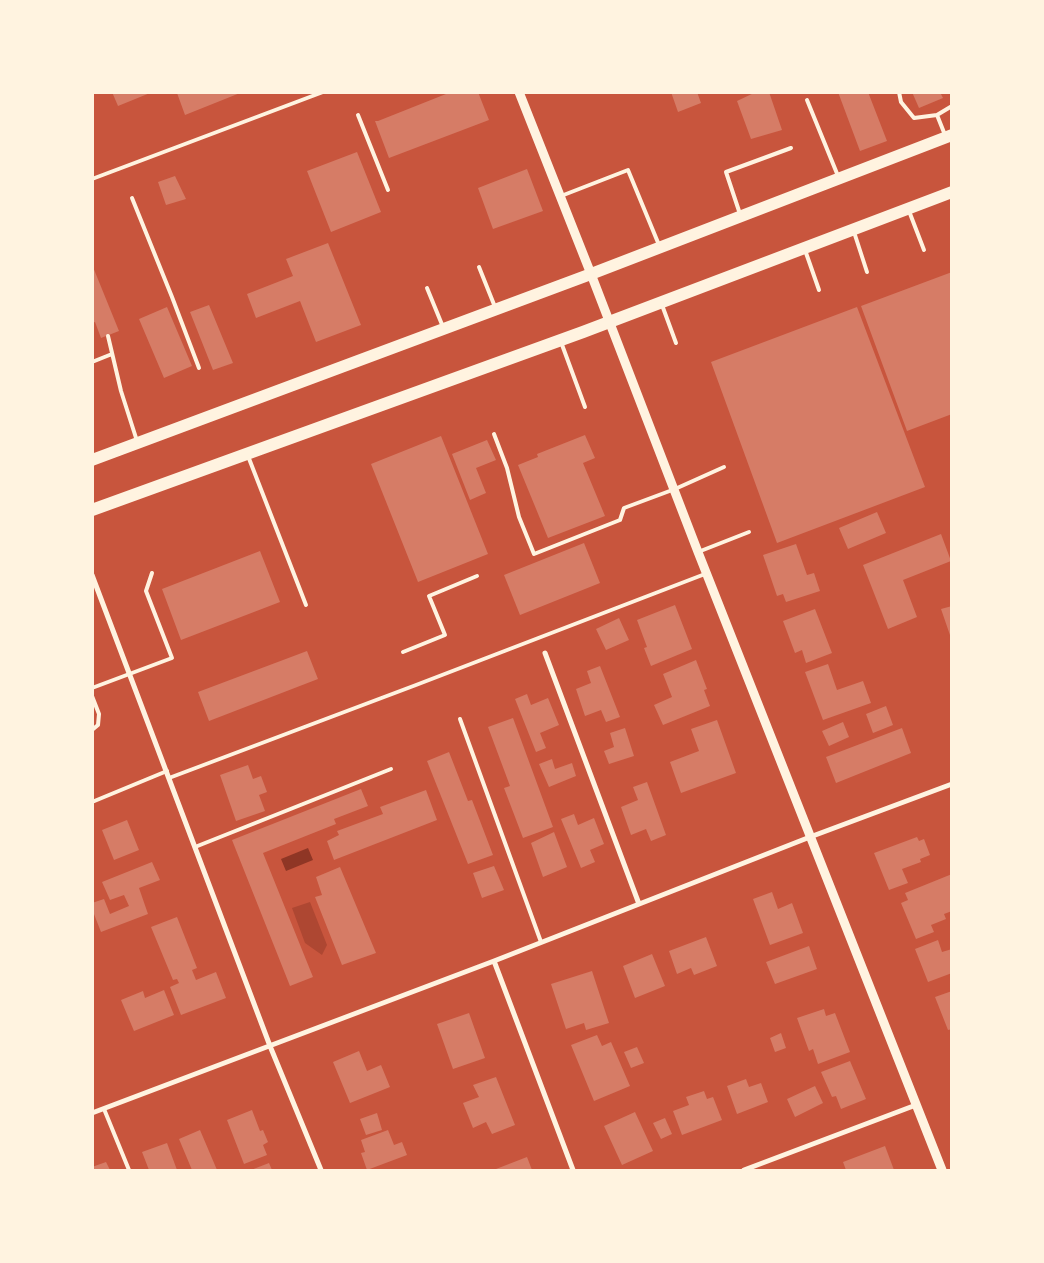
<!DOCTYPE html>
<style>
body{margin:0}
#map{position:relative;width:1044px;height:1263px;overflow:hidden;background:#c8553d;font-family:"Open Sans",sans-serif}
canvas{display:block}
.frame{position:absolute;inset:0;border:94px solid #fff3e0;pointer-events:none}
</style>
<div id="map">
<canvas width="1044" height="1263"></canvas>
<div class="frame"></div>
</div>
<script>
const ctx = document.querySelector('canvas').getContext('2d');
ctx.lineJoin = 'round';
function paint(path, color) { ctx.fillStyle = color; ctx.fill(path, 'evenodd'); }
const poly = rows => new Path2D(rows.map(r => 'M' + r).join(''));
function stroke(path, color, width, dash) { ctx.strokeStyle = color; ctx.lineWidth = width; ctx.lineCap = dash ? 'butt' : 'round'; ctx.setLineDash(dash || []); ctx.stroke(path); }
const green = poly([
 [310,902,327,945,322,955,305,943,292,908]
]);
const water = poly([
 [308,848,313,860,286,871,281,859]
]);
const building = poly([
 [112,92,150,92,150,93,118,106],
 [179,92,240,92,240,93,185,115,177,93],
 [451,92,478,92,489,120,389,158,375,121,378,121],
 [671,92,697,92,701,103,678,112],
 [756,92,769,92,782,130,751,139,737,101],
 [838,92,868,92,887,141,860,151],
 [912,92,940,92,943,98,919,108],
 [357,152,381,212,331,232,307,171],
 [527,169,543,211,493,229,478,188],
 [175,176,186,199,166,205,158,182],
 [328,243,361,325,316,342,300,301,256,318,247,294,293,276,286,259],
 [93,267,119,331,101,338,95,322,92,323],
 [952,272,952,414,907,431,861,306],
 [209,305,233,363,213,370,190,312],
 [167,307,192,366,164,378,139,319],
 [857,307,925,487,777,543,711,362],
 [585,435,595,458,583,463,605,516,548,538,518,465,538,457,537,454],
 [441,436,488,554,418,582,371,464],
 [487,440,496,460,476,468,486,493,470,500,452,454],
 [877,512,886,533,848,549,839,528],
 [941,534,951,561,903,580,917,617,888,629,863,565],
 [584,543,600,583,520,615,504,575],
 [796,544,807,575,814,573,820,591,786,602,783,594,777,596,763,555],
 [260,551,280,602,181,640,162,589],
 [675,605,692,649,651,666,644,648,647,647,637,620],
 [952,606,952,638,951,638,941,609],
 [815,609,832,653,806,663,802,650,795,653,783,621],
 [619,618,629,640,606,650,596,629],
 [307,651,318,679,209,721,198,692],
 [696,660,707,689,704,690,710,706,663,725,654,705,672,697,663,674],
 [828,664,837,690,863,681,871,703,823,720,805,672],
 [600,666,620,717,606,722,601,710,585,716,576,689,591,683,587,671],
 [527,694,531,705,548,698,559,725,540,733,546,748,536,752,515,699],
 [886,706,893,725,873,733,866,714],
 [513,718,553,827,523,838,504,788,510,786,488,727],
 [717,720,736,773,681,793,670,762,699,751,691,729],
 [843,722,849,737,829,746,822,731],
 [625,728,634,756,609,764,604,751,614,747,610,733],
 [902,728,911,753,836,783,826,757],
 [449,752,468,801,472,800,493,855,468,864,427,761],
 [552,759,555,769,572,763,576,776,549,787,539,764],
 [248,765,253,779,261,776,267,792,259,795,265,811,236,821,220,775],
 [647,782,666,835,651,841,646,829,631,835,621,807,638,800,633,787],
 [361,789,368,806,334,819,336,824,263,853,313,977,290,986,232,840],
 [426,790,437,820,334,860,327,841,339,835,337,831,383,814,380,807],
 [574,814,578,825,594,818,604,844,590,850,595,862,581,868,561,819],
 [127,820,139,850,114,860,102,830],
 [554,832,567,867,543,877,531,843],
 [917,837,919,841,924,839,930,855,920,859,921,862,902,869,908,883,889,890,874,853],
 [152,862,160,880,139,888,148,914,101,932,92,909,92,903,104,899,110,914,129,906,124,895,110,900,102,882],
 [494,866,504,890,482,898,473,873],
 [340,867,376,953,342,965,315,897,322,895,316,877],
 [952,874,952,911,944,914,946,919,931,925,934,932,916,939,901,903,908,900,905,893],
 [772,892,778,909,792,903,803,933,770,945,753,899],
 [177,917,197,968,192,970,196,980,216,972,226,998,181,1015,170,987,179,983,177,979,173,980,151,927],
 [706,937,717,966,694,975,691,968,677,974,669,951],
 [938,940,942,952,952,949,952,973,928,982,915,949],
 [809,946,817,969,775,984,766,962],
 [652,954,665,986,635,998,623,966],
 [592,971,609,1023,586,1030,584,1023,566,1029,551,984],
 [164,990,174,1015,134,1031,121,1000,143,991,145,998],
 [952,991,952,1029,948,1030,935,997],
 [824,1009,826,1016,835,1013,850,1052,818,1064,813,1049,809,1051,797,1018],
 [469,1013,485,1058,453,1069,437,1024],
 [781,1033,786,1048,775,1052,770,1038],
 [597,1035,602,1046,611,1042,630,1086,594,1101,571,1045],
 [637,1047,644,1063,631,1068,624,1052],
 [359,1051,367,1071,381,1065,390,1087,350,1103,333,1062],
 [850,1061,866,1099,841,1109,836,1096,832,1097,821,1072],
 [496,1077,515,1125,492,1134,486,1122,473,1128,463,1103,479,1097,473,1085],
 [746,1079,749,1087,761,1083,768,1102,737,1114,727,1086],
 [815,1086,823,1103,795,1117,787,1099],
 [704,1091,707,1099,713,1097,722,1120,682,1135,673,1111,689,1105,686,1097],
 [252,1110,260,1131,263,1130,268,1142,263,1145,267,1155,244,1164,227,1120],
 [635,1112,653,1151,622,1165,604,1126],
 [377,1113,382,1130,366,1135,360,1119],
 [665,1118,672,1134,661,1139,653,1123],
 [200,1130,217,1170,192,1170,179,1139],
 [388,1130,394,1145,402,1142,407,1155,367,1170,361,1153,365,1152,361,1140],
 [167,1143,177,1170,149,1170,142,1152],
 [885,1146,894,1170,846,1170,843,1162],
 [527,1157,532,1170,496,1170,496,1169],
 [106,1162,110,1170,92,1170,92,1167],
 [269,1163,272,1170,251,1170]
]);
const service = poly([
 [899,92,901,102,914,118,937,115,952,106],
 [807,100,838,176],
 [358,115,388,190],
 [937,115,945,135],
 [92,179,323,92],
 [561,196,628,170,659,245],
 [132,198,172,297,199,368],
 [909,211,924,250],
 [740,214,726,172,791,148],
 [854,232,867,272],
 [805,250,819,290],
 [479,267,495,307],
 [427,288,443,327],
 [662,305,676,343],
 [108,336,121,391,137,441],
 [561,342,585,407],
 [92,362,112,354],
 [494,434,507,468,519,517,534,554,620,520,624,508,675,489,724,467],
 [248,456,306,605],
 [698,552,749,532],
 [403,652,445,635,429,596,477,576],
 [92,688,172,658,146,591,152,573],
 [92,696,99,714,98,725,92,730],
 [460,719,541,942],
 [169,778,416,685,705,574],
 [92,802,167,771],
 [195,847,391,769],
 [104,1109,129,1170]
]);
const minor = poly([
 [92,575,270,1046,321,1170],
 [545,653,639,904],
 [494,961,573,1170],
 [92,1113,494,961,810,837,952,784],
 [744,1170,916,1105]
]);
const tertiary = poly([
 [519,92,591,274,698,552,942,1170]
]);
const primary = poly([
 [92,460,591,274,952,135],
 [92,510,583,332,952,192]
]);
paint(green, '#ae4732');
paint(water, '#8f3625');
paint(building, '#d67c66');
stroke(service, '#fff3e0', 4);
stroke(minor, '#fff3e0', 5);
stroke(tertiary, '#fff3e0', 9);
stroke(primary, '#fff3e0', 12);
</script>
